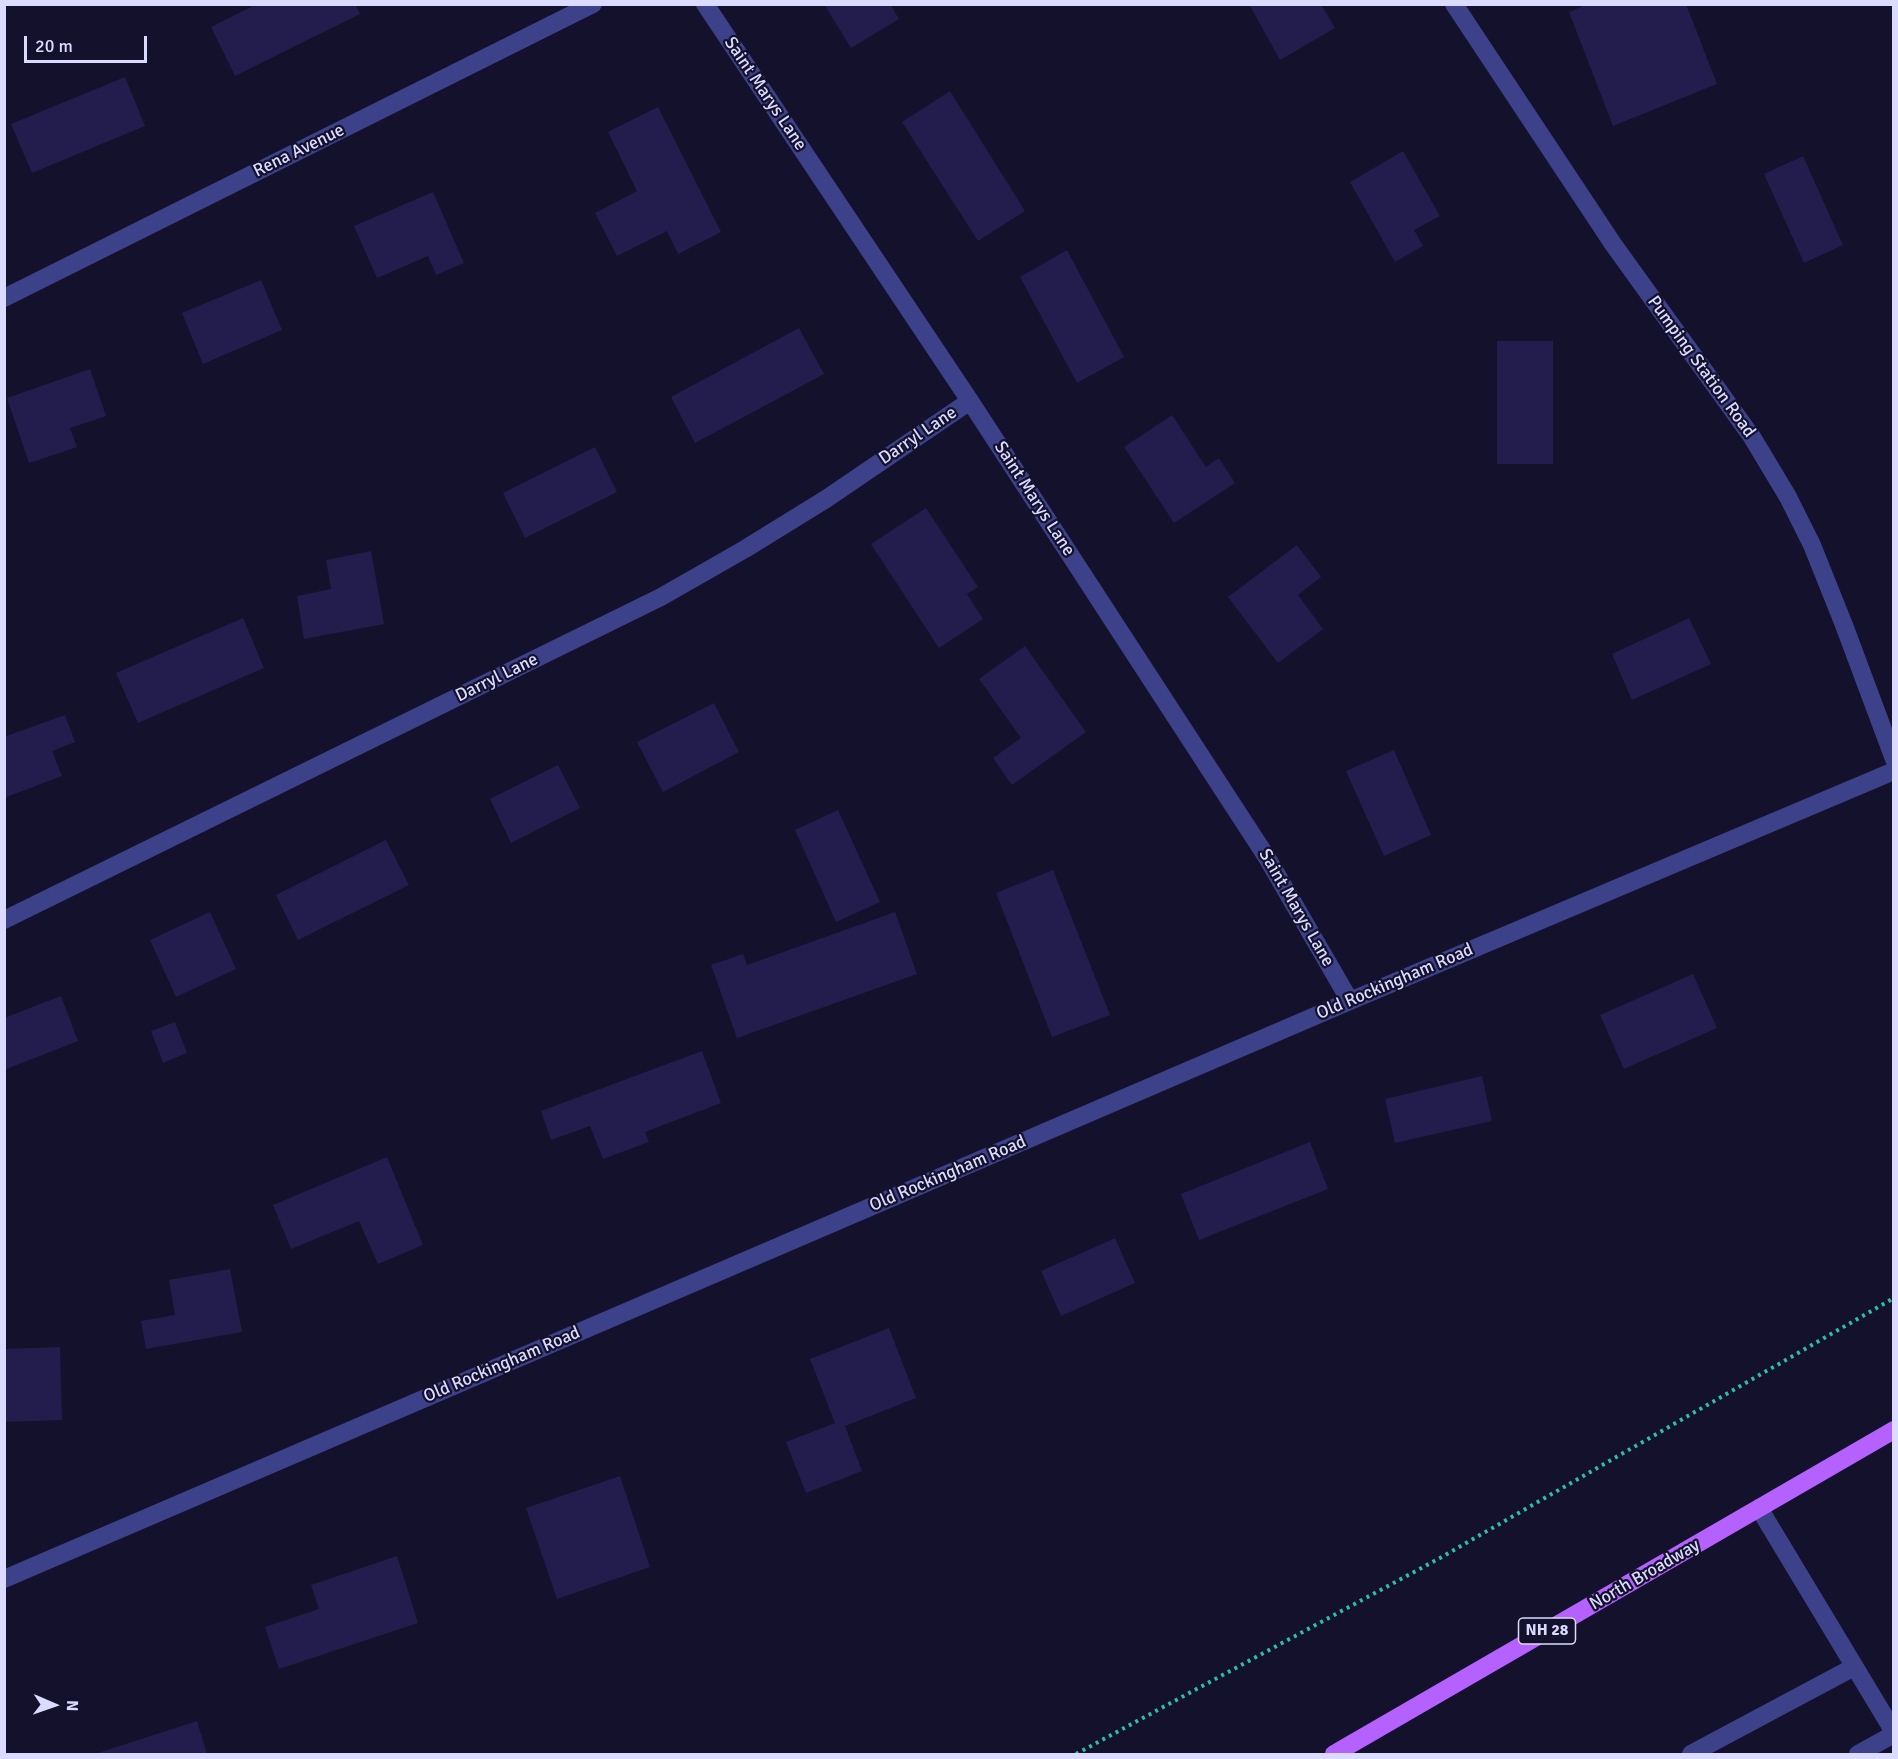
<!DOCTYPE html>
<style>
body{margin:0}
#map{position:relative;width:1898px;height:1759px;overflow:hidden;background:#13112b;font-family:Signika,sans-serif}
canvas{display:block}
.frame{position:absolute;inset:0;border:6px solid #dbdaff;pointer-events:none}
.north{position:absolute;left:24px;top:1675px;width:60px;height:60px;-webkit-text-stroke:4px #13112b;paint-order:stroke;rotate:92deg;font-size:16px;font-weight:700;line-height:24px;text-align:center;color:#dbdaff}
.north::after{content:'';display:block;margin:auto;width:21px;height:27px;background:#dbdaff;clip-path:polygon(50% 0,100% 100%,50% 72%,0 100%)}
.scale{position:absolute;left:24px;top:36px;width:123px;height:27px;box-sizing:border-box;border:3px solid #dbdaff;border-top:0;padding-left:8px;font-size:18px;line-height:21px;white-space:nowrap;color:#dbdaff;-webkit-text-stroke:4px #13112b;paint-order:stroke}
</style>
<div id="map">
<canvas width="1898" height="1759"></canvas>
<div class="frame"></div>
<div class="north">N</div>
<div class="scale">20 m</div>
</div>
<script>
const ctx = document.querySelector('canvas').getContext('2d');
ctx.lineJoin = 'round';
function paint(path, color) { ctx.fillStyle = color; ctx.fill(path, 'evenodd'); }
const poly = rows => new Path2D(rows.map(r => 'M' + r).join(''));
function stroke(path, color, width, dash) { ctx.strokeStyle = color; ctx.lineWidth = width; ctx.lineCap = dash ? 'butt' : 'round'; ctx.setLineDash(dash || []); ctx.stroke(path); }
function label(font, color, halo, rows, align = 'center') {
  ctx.font = font + ' Signika,sans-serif'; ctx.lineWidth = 4.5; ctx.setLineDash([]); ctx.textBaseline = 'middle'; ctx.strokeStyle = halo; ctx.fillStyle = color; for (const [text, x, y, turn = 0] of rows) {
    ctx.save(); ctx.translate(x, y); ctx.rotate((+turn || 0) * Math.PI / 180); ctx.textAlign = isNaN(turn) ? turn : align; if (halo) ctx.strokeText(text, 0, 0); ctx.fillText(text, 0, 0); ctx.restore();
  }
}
const building = poly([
 [257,4,355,4,360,14,235,76,211,27],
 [824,4,890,4,899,19,851,48],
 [1249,4,1321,4,1335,28,1280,60],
 [1588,4,1686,4,1717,84,1613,126,1569,12],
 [125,77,145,126,32,173,11,124],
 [950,91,1025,211,978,241,902,122],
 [658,107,721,232,678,254,667,231,617,256,595,213,637,191,608,132],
 [1403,151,1440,216,1414,230,1423,246,1395,262,1350,182],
 [1803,156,1843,245,1804,263,1764,174],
 [433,192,464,263,436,275,428,256,377,278,354,226],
 [1067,250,1124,357,1077,383,1020,277],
 [261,280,282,330,203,364,182,313],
 [799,328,824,374,695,443,671,397],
 [1497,341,1553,341,1553,464,1497,464],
 [90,369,106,416,70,428,77,447,29,463,7,398],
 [1172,415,1206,467,1219,458,1235,483,1174,523,1124,447],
 [595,447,617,492,525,538,503,493],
 [926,508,978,587,967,594,983,619,939,648,871,544],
 [1297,545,1321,577,1298,595,1323,629,1278,663,1228,597],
 [371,551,384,624,304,639,297,596,331,589,326,560],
 [243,618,264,668,138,723,116,673],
 [1689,618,1711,664,1632,700,1612,654],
 [1025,646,1086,732,1012,785,993,758,1021,738,979,679],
 [714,703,739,752,663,792,637,742],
 [65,715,75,742,52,751,62,776,4,798,4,737],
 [1394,750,1431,835,1384,856,1346,771],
 [558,765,580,808,511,843,490,799],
 [838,810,880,902,836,922,795,830],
 [386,840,409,885,298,940,276,895],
 [1053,870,1110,1015,1052,1037,996,893],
 [210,912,236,969,176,997,150,940],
 [895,912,917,974,737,1038,711,965,743,954,747,965],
 [1693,974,1717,1028,1624,1069,1600,1015],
 [61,996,78,1041,4,1070,4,1018],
 [175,1022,187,1053,163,1063,151,1031],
 [702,1051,721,1103,645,1132,649,1142,603,1159,590,1126,551,1140,541,1111],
 [1482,1076,1492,1121,1395,1143,1385,1099],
 [1310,1142,1328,1189,1199,1240,1181,1194],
 [387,1157,423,1245,378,1264,359,1221,291,1249,273,1205],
 [1115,1238,1135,1283,1061,1316,1041,1271],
 [230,1269,242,1332,146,1349,141,1321,175,1315,169,1280],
 [889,1328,916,1398,845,1426,862,1471,806,1493,786,1442,835,1423,810,1359],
 [60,1347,62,1420,4,1422,4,1349],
 [620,1476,650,1567,557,1599,526,1508],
 [397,1556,418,1623,279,1669,265,1627,319,1609,311,1585],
 [197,1721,207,1754,95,1754]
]);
const path = poly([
 [1076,1754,1440,1558,1894,1298]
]);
const minor = poly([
 [705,4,970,401,1266,856,1350,1001],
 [1454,4,1613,244,1752,437,1788,497,1812,545,1844,625,1894,759],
 [4,298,593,4],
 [4,920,661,597,745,549,826,499,970,401],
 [1759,1508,1894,1732],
 [4,1579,1350,1001,1894,771],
 [1691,1754,1854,1667],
 [1858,1754,1894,1734]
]);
const major = poly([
 [1334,1754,1894,1430]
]);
const shields = [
 [1547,1631,57]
];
const shieldNames = [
 ["NH 28",1547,1631]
];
const streetNames = [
 ["Saint Marys Lane",765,94,56],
 ["Rena Avenue",299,151,-26],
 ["Pumping Station Road",1701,367,54],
 ["Darryl Lane",918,436,-34],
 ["Saint Marys Lane",1034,499,57],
 ["Darryl Lane",497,678,-26],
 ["Saint Marys Lane",1296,908,60],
 ["Old Rockingham Road",1395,982,-23],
 ["Old Rockingham Road",948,1174,-23],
 ["Old Rockingham Road",502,1365,-23],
 ["North Broadway",1645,1575,-30]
];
paint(building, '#221d4c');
stroke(path, '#30bda6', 4, [3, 4.5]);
stroke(minor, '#3c418a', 18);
stroke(major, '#b461ff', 18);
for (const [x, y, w] of shields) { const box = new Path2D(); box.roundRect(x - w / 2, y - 13, w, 26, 4.5); ctx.fillStyle = '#13112b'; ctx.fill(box); stroke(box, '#dbdaff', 1.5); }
label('bold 16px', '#dbdaff', null, shieldNames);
label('18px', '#dbdaff', '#13112b', streetNames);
</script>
